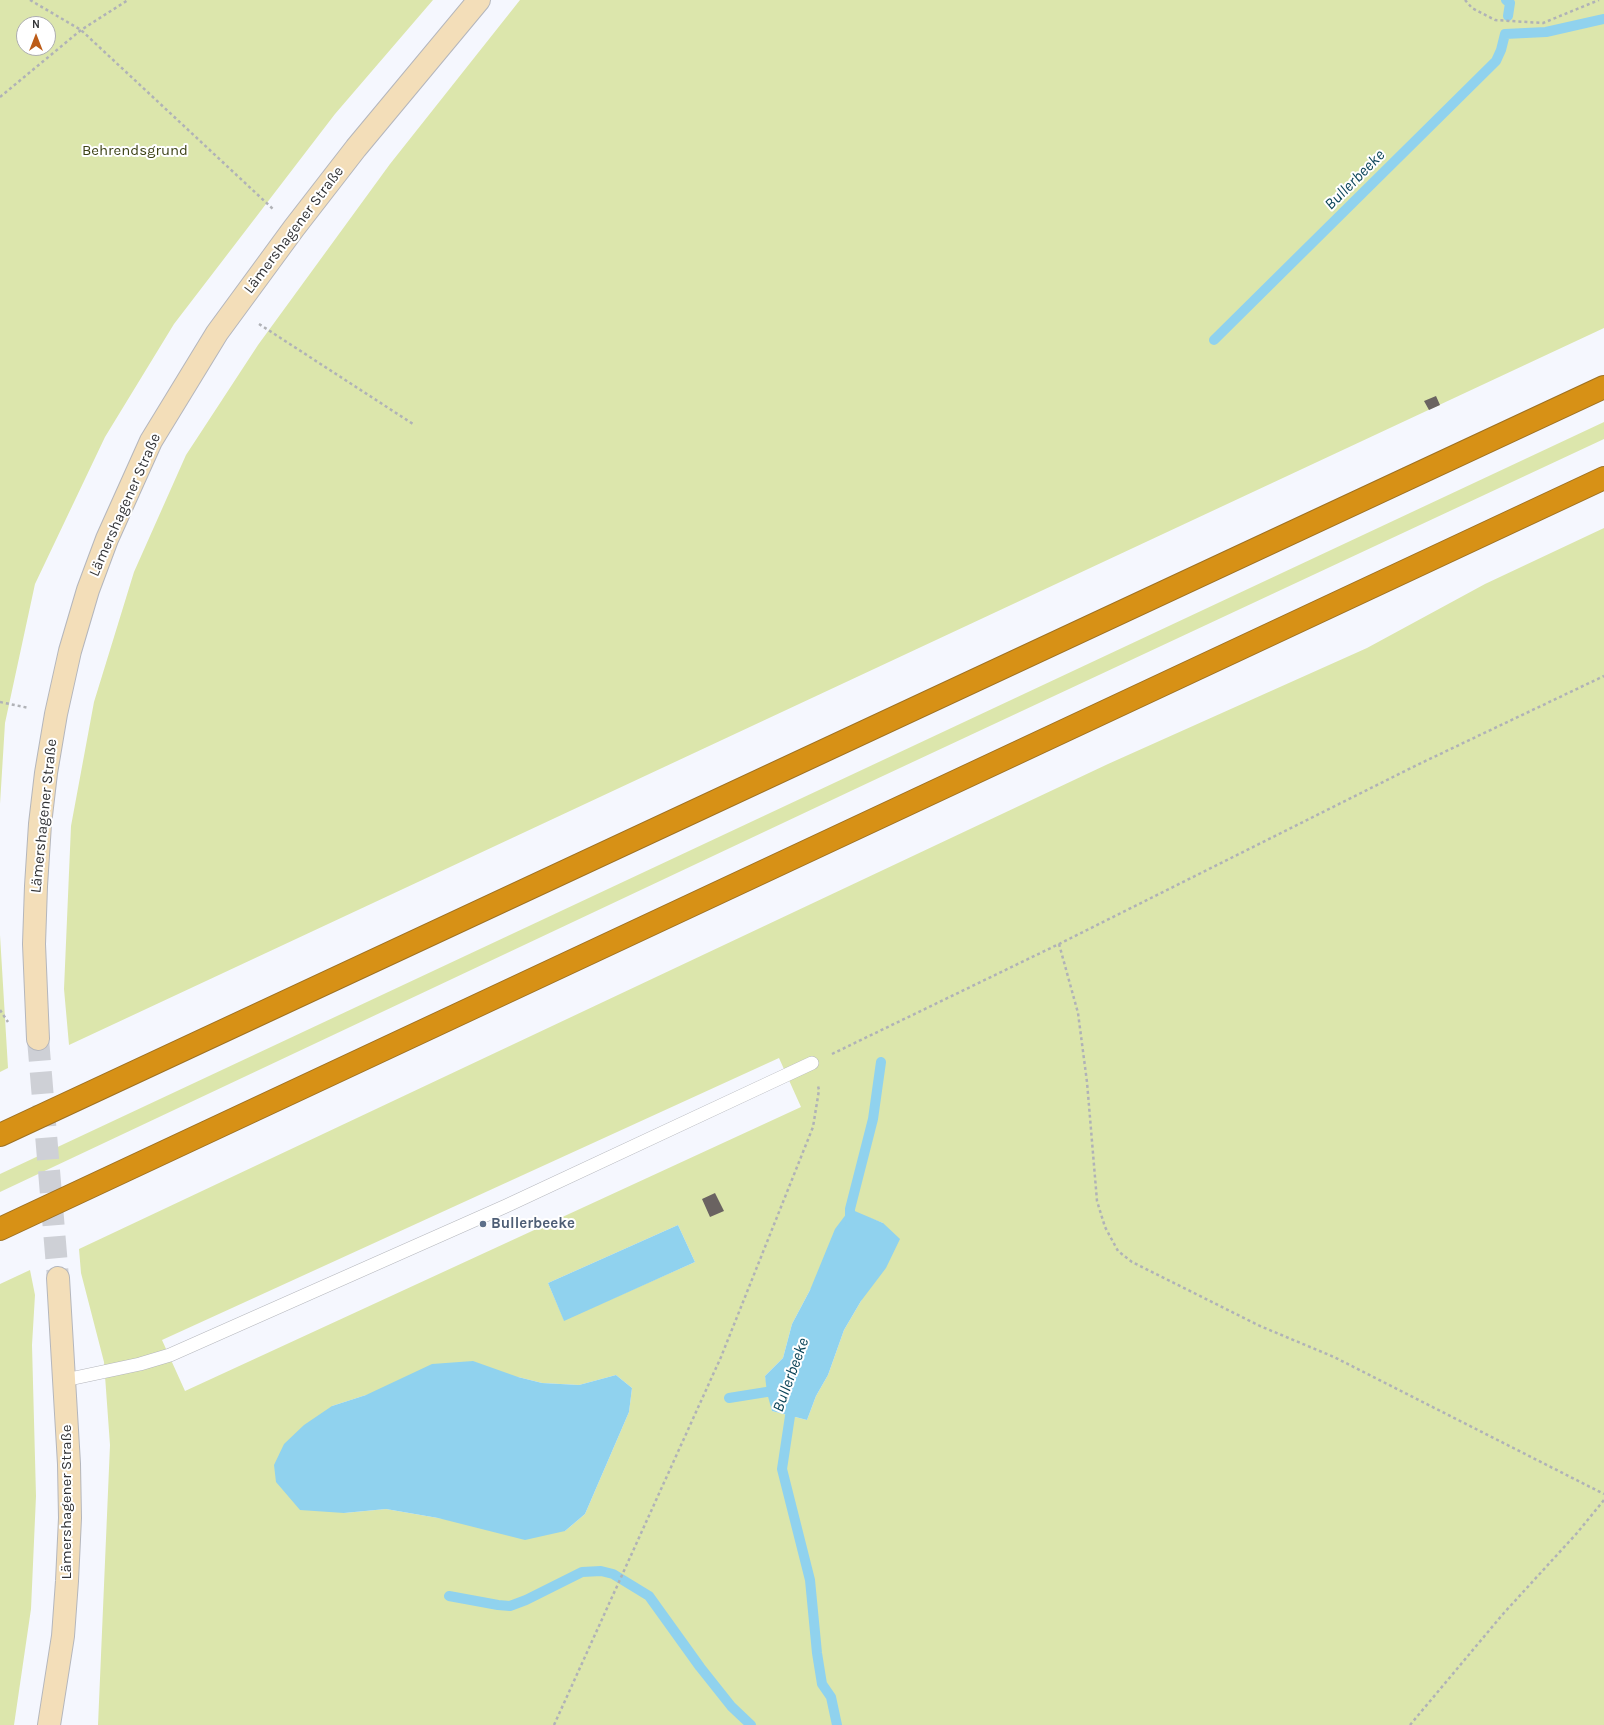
<!DOCTYPE html>
<meta charset="utf-8">
<style>
body{margin:0}
#map{position:relative;width:1604px;height:1725px;overflow:hidden;background:#f5f7fe;font-family:Karla,sans-serif}
canvas{display:block}
.north{position:absolute;left:16px;top:16px;width:40px;height:40px;box-sizing:border-box;background:#fff;border:1px solid #adadaf;border-radius:50%;rotate:0deg;font-size:11px;font-weight:700;line-height:16px;text-align:center;color:#323336}
.north::after{content:'';display:block;margin:auto;width:14px;height:18px;background:#bc5c18;clip-path:polygon(50% 0,100% 100%,50% 72%,0 100%)}
</style>
<div id="map">
<canvas width="1604" height="1725"></canvas>
<div class="north">N</div>
</div>
<script>
const ctx = document.querySelector('canvas').getContext('2d');
ctx.lineJoin = 'round';
function paint(path, color) { ctx.fillStyle = color; ctx.fill(path, 'evenodd'); }
const poly = rows => new Path2D(rows.map(r => 'M' + r).join(''));
function stroke(path, color, width, dash) { ctx.strokeStyle = color; ctx.lineWidth = width; ctx.lineCap = dash ? 'butt' : 'round'; ctx.setLineDash(dash || []); ctx.stroke(path); }
function label(font, color, halo, rows, align = 'center') {
  ctx.font = font + ' Karla,sans-serif'; ctx.lineWidth = 4; ctx.setLineDash([]); ctx.textBaseline = 'middle'; ctx.strokeStyle = halo; ctx.fillStyle = color; for (const [text, x, y, turn = 0] of rows) {
    ctx.save(); ctx.translate(x, y); ctx.rotate((+turn || 0) * Math.PI / 180); ctx.textAlign = isNaN(turn) ? turn : align; if (halo) ctx.strokeText(text, 0, 0); ctx.fillText(text, 0, 0); ctx.restore();
  }
}
const green = poly([
 [0,0,433,0,335,114,174,324,105,437,35,584,5,723,0,804],
 [24,24,48,24,48,48,24,48],
 [520,0,1604,0,1604,328,69,1045,64,989,71,826,94,702,134,572,186,455,258,345,390,164],
 [1604,422,1604,439,870,782,0,1192,0,1174],
 [1604,528,1604,1725,98,1725,110,1445,104,1362,81,1273,79,1249,1108,764,1367,648,1485,584],
 [779,1058,801,1107,185,1391,162,1340],
 [867,1217,883,1223,861,1301,844,1330,828,1375,816,1396,807,1420,772,1411,765,1376,783,1358,792,1324,810,1290],
 [678,1225,695,1262,564,1320,548,1283],
 [616,1375,632,1388,629,1412,585,1514,565,1531,438,1518,386,1509,344,1513,332,1406,366,1395,518,1377,542,1383,579,1385],
 [0,935,8,1068,0,1072],
 [30,1270,35,1295,32,1345,36,1496,31,1609,14,1725,0,1725,0,1284]
]);
const water = poly([
 [850,1209,883,1223,900,1239,886,1268,861,1301,844,1330,828,1375,816,1396,807,1420,772,1411,767,1393,765,1376,783,1358,792,1324,810,1290,835,1229],
 [678,1225,695,1262,564,1321,548,1283],
 [473,1361,518,1377,542,1383,579,1385,616,1375,632,1388,629,1412,585,1514,565,1531,525,1540,438,1518,386,1509,344,1513,300,1510,276,1482,274,1465,284,1444,304,1425,332,1406,366,1395,432,1364]
]);
const stream = poly([
 [1506,0,1510,3,1508,16],
 [1214,340,1496,61,1501,50,1505,34,1546,32,1604,19],
 [850,1222,850,1209,873,1119,881,1062],
 [729,1398,779,1390],
 [794,1404,790,1416,782,1469,810,1580,817,1653,822,1684,831,1697,837,1725],
 [449,1596,498,1605,510,1606,526,1600,582,1572,601,1571,613,1574,649,1596,700,1667,731,1706,751,1725]
]);
const building = poly([
 [1436,396,1440,405,1429,410,1424,401],
 [715,1193,724,1211,710,1217,702,1199]
]);
const secondaryTunnel = poly([
 [38,1039,58,1278]
]);
const path = poly([
 [30,0,81,30,273,209],
 [1465,0,1472,8,1495,20,1543,23,1599,0],
 [0,97,81,30,128,0],
 [259,324,413,424],
 [0,702,29,708],
 [1059,944,1078,1013,1087,1082,1097,1201,1105,1227,1118,1251,1132,1262,1260,1326,1334,1357,1604,1494],
 [0,1010,8,1022],
 [832,1054,1059,944,1417,765,1604,676],
 [554,1725,721,1357,813,1127,819,1090,818,1086],
 [1410,1725,1503,1614,1577,1533,1604,1500]
]);
const service = poly([
 [65,1380,140,1364,170,1355,506,1206,812,1063]
]);
const secondary = poly([
 [38,1039,34,944,36,886,40,824,46,773,56,714,70,651,88,590,107,539,151,441,217,333,294,228,356,148,479,0],
 [49,1725,63,1636,67,1581,70,1518,69,1464,58,1278]
]);
const motorway = poly([
 [0,1135,1604,387],
 [0,1229,1604,478]
]);
const markers = [
 [483,1224,4,"#5c6f8a"]
];
const parkNames = [
 ["Behrendsgrund",135,151]
];
const streetNames = [
 ["Lämershagener Straße",294,230,-53],
 ["Lämershagener Straße",125,505,-66],
 ["Lämershagener Straße",44,816,-84],
 ["Lämershagener Straße",67,1502,-90]
];
const serviceNames = [
 ["Bullerbeeke",491,1224]
];
const waterNames = [
 ["Bullerbeeke",1355,180,-45],
 ["Bullerbeeke",791,1375,-70]
];
paint(green, '#dce6ac');
paint(water, '#90d2ee');
stroke(stream, '#90d2ee', 10);
paint(building, '#6a6361');
stroke(secondaryTunnel, '#ced0d6', 22, [22, 11]);
stroke(service, '#b4b6bc', 14);
stroke(secondary, '#b4b6bc', 24);
stroke(motorway, '#9d7021', 24);
stroke(path, '#b0b2b7', 2.5, [3, 3]);
stroke(service, '#fff', 13);
stroke(secondary, '#f3deb9', 22);
stroke(motorway, '#d79116', 22);
for (const [x, y, r, color] of markers) { const dot = new Path2D(); dot.arc(x, y, r, 0, 2 * Math.PI); ctx.fillStyle = color; ctx.fill(dot); stroke(dot, '#fff', 1.5); }
label('15px', '#3d4216', '#fff', parkNames);
label('15px', '#323336', '#fff', streetNames);
label('bold 15px', '#4e5e75', '#fff', serviceNames, 'left');
label('italic 16px', '#0d465a', '#fff', waterNames);
</script>
